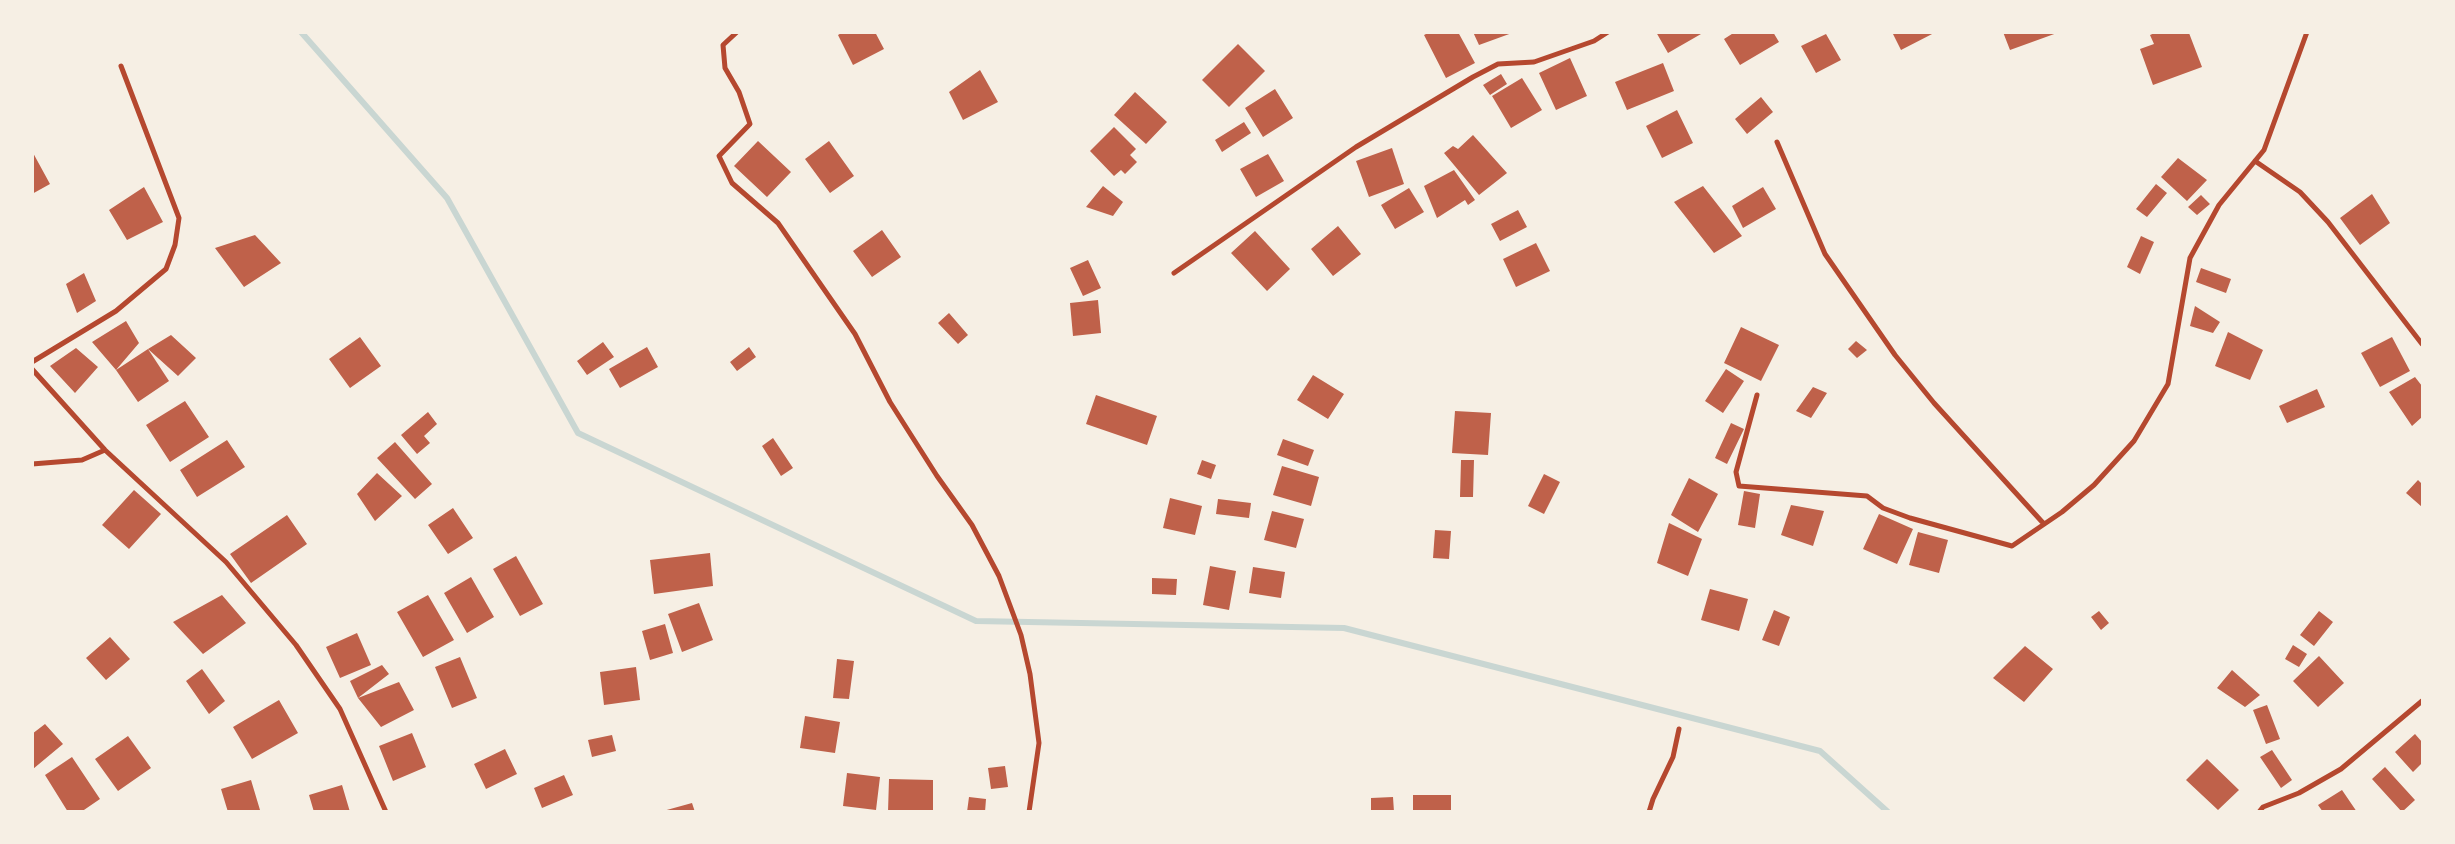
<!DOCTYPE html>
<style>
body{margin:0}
#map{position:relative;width:2455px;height:844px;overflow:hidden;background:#f6efe4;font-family:Commissioner,sans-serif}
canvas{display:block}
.frame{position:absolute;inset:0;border:34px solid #f6efe4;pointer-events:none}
</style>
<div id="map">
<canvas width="2455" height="844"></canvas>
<div class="frame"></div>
</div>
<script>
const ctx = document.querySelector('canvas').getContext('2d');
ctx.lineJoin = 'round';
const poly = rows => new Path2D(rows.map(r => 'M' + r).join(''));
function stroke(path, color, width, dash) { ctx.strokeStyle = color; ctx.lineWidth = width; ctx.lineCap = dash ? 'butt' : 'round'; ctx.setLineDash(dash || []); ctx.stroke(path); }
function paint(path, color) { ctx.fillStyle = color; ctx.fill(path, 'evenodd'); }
const stream = poly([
 [301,32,447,198,578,433,976,621,1344,628,1820,751,1888,812]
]);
const building = poly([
 [843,32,875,32,884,49,853,65,838,35],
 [1430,32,1458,32,1475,63,1446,78,1424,35],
 [1473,32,1512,32,1512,33,1479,45],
 [1656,32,1700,32,1701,34,1668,53],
 [1735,32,1773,32,1779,42,1740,65,1724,39],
 [1892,32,1936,32,1901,50],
 [2003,32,2057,32,2057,33,2010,50],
 [2157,32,2189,33,2202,67,2153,85,2140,49,2154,44,2150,35],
 [1826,34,1841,60,1816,73,1801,46],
 [1238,44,1265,71,1229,107,1202,80],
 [1570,58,1587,96,1556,110,1539,73],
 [1663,63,1674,91,1627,110,1615,82],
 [980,70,998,102,963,120,949,92],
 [1501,74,1507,84,1490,95,1483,85],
 [1522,78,1542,110,1511,128,1492,96],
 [1275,89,1293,118,1263,137,1245,108],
 [1135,92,1167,122,1146,144,1114,115],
 [1761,97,1773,112,1747,134,1735,119],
 [1677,110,1693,143,1662,158,1646,126],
 [1244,122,1251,133,1222,152,1215,140],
 [1114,127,1136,149,1130,155,1137,162,1125,174,1121,170,1114,176,1090,151],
 [1473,135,1507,173,1479,195,1444,153,1453,146,1458,149],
 [758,141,791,172,767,197,734,166],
 [829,141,854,176,830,193,805,159],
 [1392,148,1404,184,1369,197,1356,161],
 [32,151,50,184,32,194],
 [1268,154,1284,181,1256,197,1240,169],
 [2178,158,2207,180,2187,201,2161,177],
 [1454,170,1475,200,1468,205,1465,200,1437,218,1424,186],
 [2156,184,2167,193,2147,217,2136,209],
 [1103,186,1123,202,1113,216,1086,207],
 [1703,186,1742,236,1714,253,1674,202],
 [144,187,163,222,127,240,109,210],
 [1763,187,1776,209,1743,228,1732,206],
 [1409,188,1424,212,1395,229,1381,205],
 [2372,194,2390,223,2360,245,2340,218],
 [2201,195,2210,204,2197,215,2188,207],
 [1518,210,1527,227,1500,241,1491,224],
 [1338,226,1361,254,1333,276,1311,249],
 [882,230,901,257,872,277,853,251],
 [1255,231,1290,269,1267,291,1231,253],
 [255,235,281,263,244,287,215,248],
 [2141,236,2154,242,2140,274,2127,267],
 [1536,243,1550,271,1516,287,1503,259],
 [1088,260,1101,288,1083,296,1070,268],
 [2201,268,2231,279,2226,293,2196,282],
 [84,273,96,301,77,313,66,284],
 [1098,300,1101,333,1073,336,1070,303],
 [2195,306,2220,322,2213,333,2190,326],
 [949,313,968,335,958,344,938,323],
 [126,321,139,343,116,370,92,342],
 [1741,327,1779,345,1761,381,1724,363],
 [2228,332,2263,350,2250,380,2215,366],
 [171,335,196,358,178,376,148,349],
 [360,337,381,366,350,388,329,359],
 [2392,337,2410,371,2380,387,2361,353],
 [1856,341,1867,350,1857,358,1848,349],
 [603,342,614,357,587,375,577,361],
 [647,347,658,367,620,388,609,369],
 [749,347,756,357,737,371,730,362],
 [76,348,98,367,75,393,50,366],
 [148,349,169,381,138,402,116,370],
 [1726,369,1744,381,1723,413,1705,401],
 [1313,375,1344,394,1328,419,1297,400],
 [2415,377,2422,386,2422,417,2412,426,2389,392],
 [1813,387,1827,393,1811,418,1796,411],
 [2317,389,2325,407,2287,423,2279,406],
 [1096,395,1157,416,1147,445,1086,424],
 [185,401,209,437,170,462,146,425],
 [1455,411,1491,413,1488,455,1452,453],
 [428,412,437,424,424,436,430,443,417,454,401,435],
 [1731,423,1744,429,1727,464,1715,458],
 [773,438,793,468,781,476,762,446],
 [1283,439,1314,450,1308,466,1277,455],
 [227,440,245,467,197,497,180,470],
 [395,442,432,484,415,499,377,458],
 [1202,460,1216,465,1211,479,1197,474],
 [1461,460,1474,460,1473,497,1460,497],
 [1282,466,1319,477,1311,506,1273,495],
 [377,473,402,496,375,521,357,494],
 [1544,474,1560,482,1544,514,1528,506],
 [1689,478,1718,494,1698,532,1671,515],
 [2418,480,2422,484,2422,507,2406,493],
 [134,490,161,514,129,549,102,525],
 [1744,491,1760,494,1755,528,1738,525],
 [1170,498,1202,506,1195,535,1163,528],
 [1218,499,1251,503,1249,518,1216,514],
 [1791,505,1824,511,1813,546,1781,535],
 [453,508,473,538,448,554,428,525],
 [1272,511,1304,519,1296,548,1264,540],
 [1879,514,1913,529,1897,564,1863,549],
 [287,515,307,544,251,583,230,554],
 [1669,523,1702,539,1688,576,1657,563],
 [1435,530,1451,531,1449,559,1433,558],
 [1918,532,1948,540,1939,573,1909,565],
 [710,553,713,586,654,594,650,560],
 [516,556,543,604,520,616,493,569],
 [1210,566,1236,571,1229,610,1203,605],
 [1253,567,1285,572,1281,598,1249,593],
 [471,577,494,617,467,633,444,593],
 [1152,578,1177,579,1176,595,1152,594],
 [1710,589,1748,599,1739,631,1701,620],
 [222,595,246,623,203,654,173,622],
 [428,595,454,640,423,657,397,612],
 [699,603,713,640,682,652,668,614],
 [1774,610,1790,617,1779,646,1762,640],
 [2099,611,2109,623,2101,630,2091,617],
 [2319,611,2333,622,2314,646,2300,635],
 [665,624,673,653,650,660,642,631],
 [357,633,371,665,340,678,326,647],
 [110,637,130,659,106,680,86,658],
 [2293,645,2307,654,2299,667,2285,659],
 [2025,646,2053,669,2024,702,1993,678],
 [2319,656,2344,683,2318,707,2293,681],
 [460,657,477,698,452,708,435,667],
 [837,659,854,661,849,699,833,698],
 [382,665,389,674,358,698,399,682,414,710,381,727,358,698,350,681],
 [636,667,640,700,604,705,600,672],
 [202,669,225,701,209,714,186,681],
 [2232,670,2260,695,2245,707,2217,688],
 [279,700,298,733,252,759,233,727],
 [2267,705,2280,739,2266,744,2253,710],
 [805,716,840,722,835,753,800,748],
 [45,724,63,744,33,769,32,734],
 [412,733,426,767,393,781,379,746],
 [2415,734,2422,742,2422,763,2413,772,2395,752],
 [612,735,616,751,592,757,588,740],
 [128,736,151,768,118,791,95,759],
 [505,749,517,774,486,789,474,764],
 [2272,750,2292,780,2281,788,2260,757],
 [72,757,100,799,81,812,68,812,45,775],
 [2207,759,2239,790,2218,810,2186,780],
 [1005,766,1008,787,991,789,988,768],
 [2385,767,2415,800,2402,812,2372,779],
 [847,773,880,777,876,810,843,806],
 [564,775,573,795,542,808,534,788],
 [889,779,933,780,933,812,888,812],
 [251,780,260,810,228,812,221,789],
 [342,785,350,812,314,812,309,795],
 [2342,790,2357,812,2323,812,2318,805],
 [1413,795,1451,795,1451,812,1413,812],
 [969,797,986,799,985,812,967,812],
 [1393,797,1394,812,1371,812,1371,798],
 [692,803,695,812,663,812,663,811]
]);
const minor = poly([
 [737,32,723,45,725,68,739,92,750,124,719,156,732,183,778,223,855,334,890,402,937,476,972,525,999,576,1021,635,1030,674,1039,743,1029,812],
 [1777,142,1825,254,1895,355,1934,403,2044,524],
 [2255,161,2300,192,2328,222,2422,344],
 [1174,273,1356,147,1473,77,1498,64,1534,62,1594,41,1608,32],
 [32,362,116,311,166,269,175,245,179,218,121,66],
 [32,369,105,450,226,562,296,645,340,709,386,812],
 [1757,395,1736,472,1739,486,1867,496,1883,508,1910,518,2012,546,2062,512,2094,485,2134,441,2168,384,2190,258,2219,205,2264,150,2307,32],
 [32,464,82,460,105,450],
 [1649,812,1653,799,1673,757,1679,729],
 [2259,812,2263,807,2299,793,2341,769,2422,701]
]);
stroke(stream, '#c9d6d2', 6);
paint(building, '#bf614a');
stroke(minor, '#b5482f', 5);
</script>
